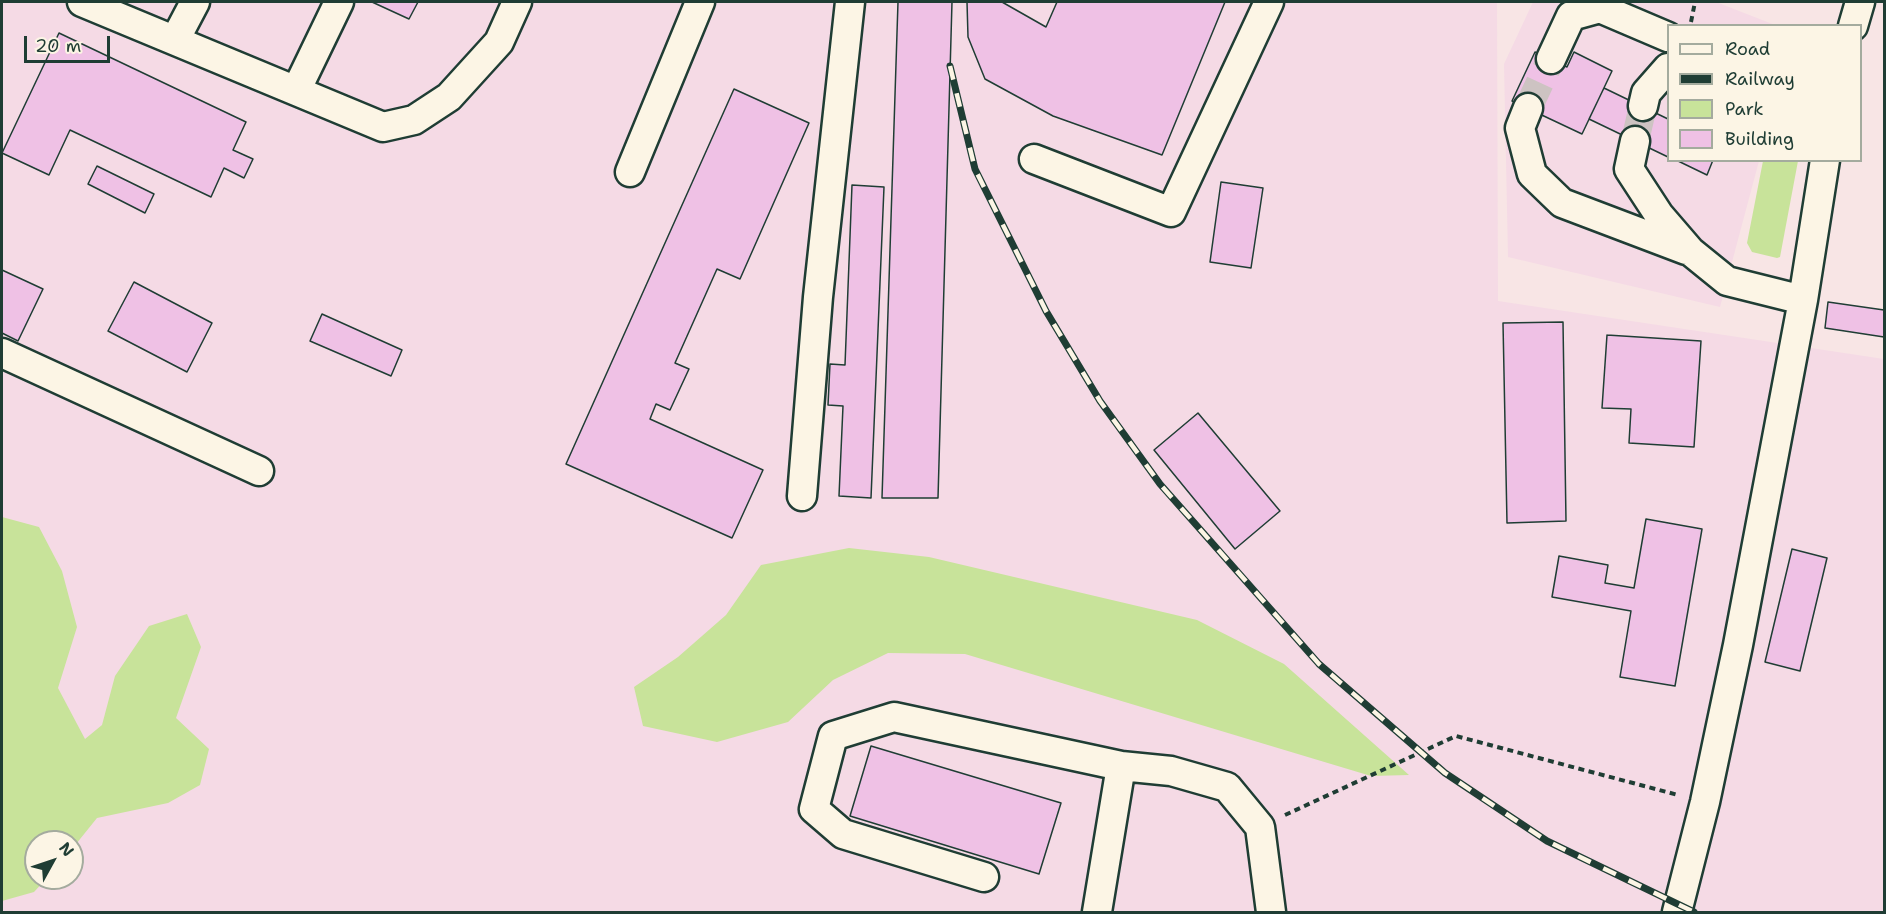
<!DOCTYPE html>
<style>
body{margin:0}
#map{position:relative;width:1886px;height:914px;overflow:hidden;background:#f8e5e5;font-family:"Shantell Sans",sans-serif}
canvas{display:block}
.frame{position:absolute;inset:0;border:3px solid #1f3d34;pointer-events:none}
.legend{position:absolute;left:1667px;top:24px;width:195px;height:138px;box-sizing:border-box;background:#fcf5e5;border:2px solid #a4ab9e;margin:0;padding:8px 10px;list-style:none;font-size:18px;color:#1f3d34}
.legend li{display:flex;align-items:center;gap:12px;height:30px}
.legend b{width:30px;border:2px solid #a4ab9e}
.north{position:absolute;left:24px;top:830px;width:60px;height:60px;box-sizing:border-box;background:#fcf5e5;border:2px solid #a4ab9e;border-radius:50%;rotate:50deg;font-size:16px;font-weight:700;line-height:24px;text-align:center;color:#1f3d34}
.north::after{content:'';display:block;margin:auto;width:21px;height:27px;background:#1f3d34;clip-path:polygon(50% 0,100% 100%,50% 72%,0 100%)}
.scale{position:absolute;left:24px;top:36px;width:86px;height:27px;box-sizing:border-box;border:3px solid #1f3d34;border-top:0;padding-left:8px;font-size:18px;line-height:21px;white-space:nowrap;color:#1f3d34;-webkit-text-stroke:4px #fcf5e5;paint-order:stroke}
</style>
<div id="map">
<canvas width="1886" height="914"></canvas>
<div class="frame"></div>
<ul class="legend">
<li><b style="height:8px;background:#fcf5e5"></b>Road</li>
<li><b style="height:8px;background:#1f3d34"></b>Railway</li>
<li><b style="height:16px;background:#c8e39a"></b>Park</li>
<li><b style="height:16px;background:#efc1e5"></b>Building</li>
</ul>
<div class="north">N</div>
<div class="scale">20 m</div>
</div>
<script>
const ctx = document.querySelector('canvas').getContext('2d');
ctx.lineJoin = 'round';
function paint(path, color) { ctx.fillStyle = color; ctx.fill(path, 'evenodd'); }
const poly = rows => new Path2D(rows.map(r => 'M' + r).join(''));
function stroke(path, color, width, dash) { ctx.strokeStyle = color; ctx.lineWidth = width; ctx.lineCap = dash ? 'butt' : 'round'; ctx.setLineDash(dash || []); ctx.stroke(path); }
const built = poly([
 [2,2,1497,2,1498,301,1884,359,1884,912,2,912],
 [36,842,72,842,72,878,36,878],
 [1533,2,1716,2,1775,25,1668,26,1668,160,1759,161,1720,307,1508,257,1504,64]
]);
const green = poly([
 [1763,161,1798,161,1780,257,1777,258,1752,252,1747,243],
 [2,517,39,527,62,571,77,627,58,688,85,739,102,725,115,676,149,626,187,614,201,647,176,718,209,749,200,785,168,803,97,818,72,849,72,842,36,842,36,878,47,878,34,892,2,901],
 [849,548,929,557,1197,620,1284,664,1409,775,1371,776,965,654,888,653,833,680,788,722,717,742,643,726,634,687,678,657,726,615,761,565]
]);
const building = poly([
 [372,2,418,2,409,19,372,2],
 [898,2,952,2,938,498,882,498,898,2],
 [967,2,1002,2,1046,27,1057,2,1225,2,1162,155,1053,116,985,79,968,37,967,2],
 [59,33,246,122,233,150,253,159,244,178,224,168,211,197,70,130,49,175,2,153,59,33],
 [1535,52,1567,67,1574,52,1612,71,1582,134,1512,101,1535,52],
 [1604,88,1668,119,1668,157,1589,119,1604,88],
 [734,89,809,123,740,279,717,269,675,363,689,369,670,410,656,404,650,419,763,470,732,538,566,464,734,89],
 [1676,160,1713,160,1707,175,1676,160],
 [97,166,154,194,145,213,88,184,97,166],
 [1221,182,1263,188,1251,268,1210,262,1221,182],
 [852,185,884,187,871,498,839,496,843,406,828,405,830,364,845,365,852,185],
 [2,270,43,289,18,341,2,333,2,270],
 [134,282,212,323,187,372,108,331,134,282],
 [1828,302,1884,310,1884,337,1825,328,1828,302],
 [322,314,402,350,391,376,310,341,322,314],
 [1563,322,1566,521,1507,523,1503,323,1563,322],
 [1607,335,1701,341,1694,447,1629,443,1631,409,1602,408,1607,335],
 [1198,413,1280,511,1235,549,1154,450,1198,413],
 [1646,519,1702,529,1675,686,1620,677,1631,611,1552,597,1559,556,1608,565,1605,583,1634,588,1646,519],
 [1792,549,1827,558,1800,671,1765,662,1792,549],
 [871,746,1061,803,1039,874,850,816,871,746]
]);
const minorTunnel = poly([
 [1528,108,1551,59],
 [1635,141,1643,106]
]);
const path = poly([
 [1691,22,1695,2],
 [1285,815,1456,736,1678,795]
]);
const minor = poly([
 [82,2,383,127,414,120,449,97,499,42,517,2],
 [1853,26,1860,2],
 [175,40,195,2],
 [1551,59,1571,16,1600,8,1668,37],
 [296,91,339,2],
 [1643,106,1646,93,1668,68],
 [1528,108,1520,128,1532,174,1562,203,1686,250],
 [1635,141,1629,169,1659,215,1690,251,1727,281,1803,300],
 [1034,159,1171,212,1269,2],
 [630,172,700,2],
 [2,353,259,471],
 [802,496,818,297,850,2],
 [984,877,843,834,814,809,833,736,894,717,1121,766,1171,771,1227,787,1260,827,1271,912],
 [1097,912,1121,766],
 [1677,912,1705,802,1738,645,1803,300,1825,160]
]);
const rail = poly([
 [950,66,975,169,1046,311,1100,401,1160,484,1319,664,1445,773,1547,841,1694,912]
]);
paint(built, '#f5dae5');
paint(green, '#c8e39a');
paint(building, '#efc1e5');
stroke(building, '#1f3d34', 1.5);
stroke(minorTunnel, '#cdc3c2', 28, [28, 14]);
stroke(minor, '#1f3d34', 33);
stroke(path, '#1f3d34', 4, [6, 4.5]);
stroke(minor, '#fcf5e5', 28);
stroke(rail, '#1f3d34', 7);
stroke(rail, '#fcf5e5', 4.5, [14]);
</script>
